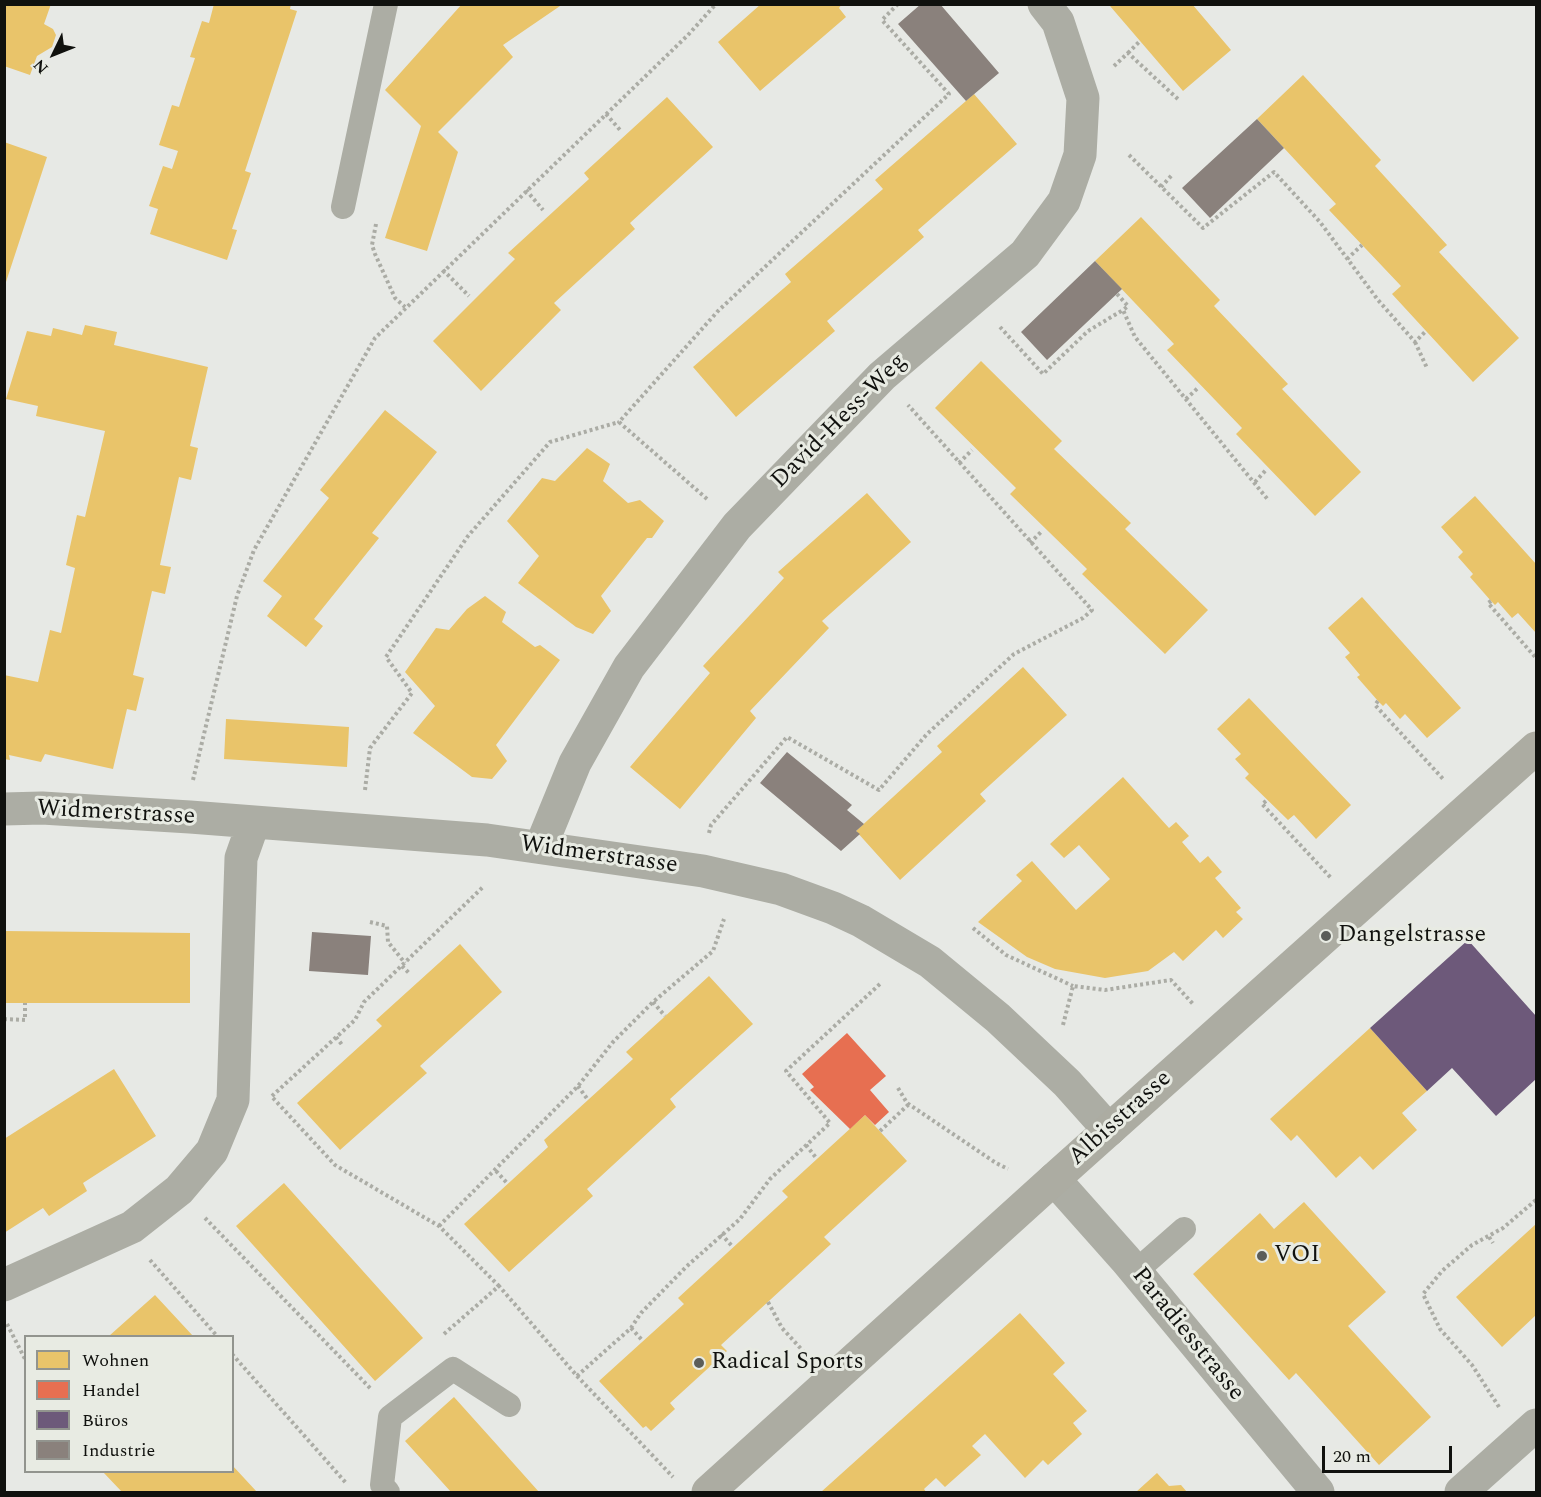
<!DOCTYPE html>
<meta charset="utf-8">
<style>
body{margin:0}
#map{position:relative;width:1541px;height:1497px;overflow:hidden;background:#e7e9e5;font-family:Spectral,serif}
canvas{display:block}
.frame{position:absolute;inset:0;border:6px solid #10110e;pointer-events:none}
.legend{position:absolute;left:24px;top:1335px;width:210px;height:138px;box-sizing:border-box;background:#e8ebe3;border:2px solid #92948e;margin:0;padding:8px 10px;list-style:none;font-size:18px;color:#10110e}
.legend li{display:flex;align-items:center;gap:12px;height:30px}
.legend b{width:30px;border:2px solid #92948e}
.north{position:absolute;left:24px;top:24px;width:60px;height:60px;-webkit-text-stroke:4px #e8ebe3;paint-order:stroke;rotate:227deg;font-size:16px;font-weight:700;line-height:24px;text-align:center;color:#10110e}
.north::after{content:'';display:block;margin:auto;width:21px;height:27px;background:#10110e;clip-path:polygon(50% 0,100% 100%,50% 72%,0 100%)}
.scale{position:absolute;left:1322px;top:1446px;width:130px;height:27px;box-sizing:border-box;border:3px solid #10110e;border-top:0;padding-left:8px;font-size:18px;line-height:21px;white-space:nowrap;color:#10110e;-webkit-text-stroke:4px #e8ebe3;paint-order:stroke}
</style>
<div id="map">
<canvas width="1541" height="1497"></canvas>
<div class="frame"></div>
<ul class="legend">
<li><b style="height:16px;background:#e9c46a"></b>Wohnen</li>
<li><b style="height:16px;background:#e76f51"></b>Handel</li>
<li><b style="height:16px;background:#6d597a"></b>Büros</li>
<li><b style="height:16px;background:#8a817c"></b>Industrie</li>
</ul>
<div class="north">N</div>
<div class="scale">20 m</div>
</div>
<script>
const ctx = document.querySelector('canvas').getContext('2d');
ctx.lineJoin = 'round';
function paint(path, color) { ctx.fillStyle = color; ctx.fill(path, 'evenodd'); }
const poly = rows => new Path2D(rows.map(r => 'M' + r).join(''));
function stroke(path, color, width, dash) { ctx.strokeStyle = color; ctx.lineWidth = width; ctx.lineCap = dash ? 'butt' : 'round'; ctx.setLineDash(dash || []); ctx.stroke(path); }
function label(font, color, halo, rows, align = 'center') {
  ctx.font = font + ' Spectral,serif'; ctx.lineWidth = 6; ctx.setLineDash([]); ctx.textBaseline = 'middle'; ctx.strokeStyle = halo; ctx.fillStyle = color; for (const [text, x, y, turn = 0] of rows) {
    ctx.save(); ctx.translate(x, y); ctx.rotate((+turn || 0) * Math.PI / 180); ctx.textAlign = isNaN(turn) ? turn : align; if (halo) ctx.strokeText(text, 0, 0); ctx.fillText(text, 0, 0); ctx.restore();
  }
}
const homes = poly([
 [4,4,51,4,44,24,53,29,56,35,52,47,37,56,30,75,4,66],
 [214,4,291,4,290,9,297,11,245,171,251,173,232,229,237,230,227,260,150,234,158,209,149,206,163,166,172,169,178,151,159,145,172,105,179,107,186,85,195,58,190,57,202,21,209,23],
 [462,4,563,4,503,45,513,57,438,132,458,152,427,251,385,238,421,126,385,90],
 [761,4,842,4,839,8,846,17,760,91,718,42],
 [1112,4,1192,4,1231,50,1183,91,1110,6],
 [1303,75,1381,160,1375,166,1447,245,1439,252,1519,338,1473,382,1392,294,1401,286,1329,210,1336,204,1257,119],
 [974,94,1017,144,918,230,924,237,827,321,835,331,736,417,693,367,791,282,785,274,883,189,875,180],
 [667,97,713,147,630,223,635,229,554,303,561,310,481,391,433,341,515,259,508,253,589,179,584,173],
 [4,142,47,157,5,285,4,285],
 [1141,217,1220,300,1214,306,1288,384,1282,389,1361,472,1315,516,1236,434,1242,428,1167,350,1174,344,1095,261],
 [85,325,117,332,114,345,208,367,190,446,198,448,191,480,179,477,160,565,171,567,165,594,152,591,133,675,144,678,136,711,127,709,113,769,45,754,41,762,9,755,10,760,4,759,4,675,38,682,50,630,61,633,75,568,66,565,77,515,85,517,105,431,36,416,38,406,6,399,27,331,51,336,53,328,82,335],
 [981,361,1062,441,1054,449,1131,523,1125,529,1208,610,1165,654,1082,574,1087,569,1010,494,1016,488,935,408],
 [385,410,437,452,372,533,379,538,314,619,323,626,306,647,267,616,282,596,263,581,329,498,320,490],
 [587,448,610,464,603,481,628,503,640,500,664,521,652,538,647,538,601,596,611,611,593,634,576,627,518,583,539,556,507,521,542,478,555,481],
 [867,493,911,542,822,621,829,628,750,711,756,718,680,809,630,767,710,673,703,666,784,578,778,572],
 [1475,496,1536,564,1536,633,1518,613,1512,618,1498,602,1495,605,1491,601,1470,577,1473,574,1458,557,1463,552,1441,527],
 [485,596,506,612,502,622,535,647,540,645,560,660,496,745,507,761,492,779,472,777,413,733,435,706,405,672,436,628,449,630,467,609],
 [1362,597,1461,708,1427,738,1405,714,1400,719,1386,703,1383,706,1378,701,1357,677,1360,675,1345,657,1350,653,1328,628],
 [1023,667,1067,715,980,794,986,801,900,880,856,831,942,752,937,746],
 [1249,698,1351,805,1316,839,1294,815,1288,820,1245,778,1249,774,1235,759,1241,754,1217,729],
 [226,719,349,727,347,767,224,759],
 [1123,777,1169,828,1176,822,1189,836,1182,842,1200,863,1208,856,1222,872,1215,878,1241,908,1236,912,1243,919,1223,938,1216,930,1183,961,1174,952,1148,971,1105,978,1055,969,1027,957,978,922,1022,881,1016,875,1032,861,1076,910,1110,879,1079,845,1064,858,1050,844],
 [4,931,190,933,190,1003,4,1003],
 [460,944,502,992,420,1066,427,1073,340,1150,297,1103,382,1026,376,1020],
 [709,976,753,1024,670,1099,676,1107,587,1189,593,1196,509,1272,464,1224,548,1147,544,1140,633,1059,626,1052],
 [1370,1028,1427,1091,1402,1113,1417,1130,1373,1170,1360,1156,1336,1178,1297,1135,1291,1141,1270,1119],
 [114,1069,156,1136,83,1183,87,1191,49,1216,43,1208,4,1233,4,1139],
 [865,1115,907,1161,824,1237,831,1244,721,1345,727,1351,670,1403,675,1409,651,1431,646,1426,643,1428,599,1381,684,1304,678,1298,788,1197,782,1191],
 [284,1183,423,1338,375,1381,236,1226],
 [1304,1202,1386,1292,1348,1326,1431,1417,1379,1465,1296,1373,1289,1380,1193,1274,1260,1213,1274,1229],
 [1536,1224,1536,1315,1502,1347,1456,1297],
 [155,1295,193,1336,109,1336],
 [1020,1313,1065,1363,1053,1374,1087,1411,1073,1423,1082,1434,1048,1465,1043,1460,1025,1478,985,1434,972,1446,981,1455,945,1487,936,1478,924,1489,926,1492,821,1492],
 [454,1397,498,1446,539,1492,451,1492,405,1441],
 [232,1465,257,1492,122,1492,103,1472,232,1472],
 [1157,1473,1169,1486,1181,1485,1187,1492,1136,1492]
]);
const shops = poly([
 [847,1033,886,1076,870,1090,889,1112,875,1125,865,1115,850,1129,810,1090,814,1087,802,1074]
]);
const offices = poly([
 [1468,940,1536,1016,1536,1079,1496,1116,1452,1068,1427,1091,1370,1028]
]);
const industry = poly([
 [921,4,940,4,999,73,966,101,898,24],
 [1257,119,1284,148,1210,218,1182,188],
 [1095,261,1122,289,1047,360,1021,332],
 [787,752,852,805,847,810,864,824,856,831,860,834,841,851,760,783],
 [312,932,371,936,368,975,309,971]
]);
const path = poly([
 [1128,53,1140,41],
 [1114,66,1128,53,1180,101],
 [606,114,620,130],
 [1129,155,1203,228,1274,172,1320,222,1378,300,1415,342,1426,331],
 [1161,187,1172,175],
 [526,190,543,210],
 [376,224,372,245,375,254,395,298,405,307],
 [1347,259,1362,245],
 [443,270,469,296],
 [1117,294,1128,306,1123,310],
 [1000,327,1043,374,1088,331,1123,310,1135,337,1269,501],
 [1415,342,1427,368],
 [1186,399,1199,387],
 [959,463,972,450],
 [1255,482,1266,470],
 [707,499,619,422,718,311,949,94,882,20,898,4],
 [1030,543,1042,531],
 [1491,601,1488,603,1536,658],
 [1378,701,1375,705,1444,780],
 [193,780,237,596,254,550,375,338,688,35,716,4],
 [365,790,370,748,412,693,386,657,468,536,550,442,619,422],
 [1266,801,1262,804,1332,879],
 [709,833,711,825,787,737,879,790,927,734,1014,654,1083,618,1092,610,908,405],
 [370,922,387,926,388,942,405,963],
 [973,928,1006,955,1073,986],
 [402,966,409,973],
 [653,1002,665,1016],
 [4,1019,25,1020,25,1003],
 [1063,1025,1073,986,1105,990,1171,980,1193,1004],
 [336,1037,343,1046],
 [578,1086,588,1100],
 [898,1088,907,1103,996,1163,1008,1169],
 [272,1096,355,1020,364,1002,484,886],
 [273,1098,335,1165,439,1226,499,1286],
 [880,1131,909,1104],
 [806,1145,817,1159],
 [496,1171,508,1184],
 [205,1218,371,1389],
 [439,1226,578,1086,613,1042,653,1002,713,951,724,919],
 [721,1234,733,1247],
 [1489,1237,1493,1243],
 [150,1260,217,1336],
 [768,1302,782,1328,804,1352],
 [7,1324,26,1361],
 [631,1328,643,1341],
 [444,1334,499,1286,577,1376,673,1477],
 [232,1354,346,1483],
 [577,1376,631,1328,641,1313,686,1267,740,1219,770,1179,830,1123,786,1071,881,983],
 [1499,1407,1472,1365,1440,1329,1423,1294,1442,1271,1472,1245,1503,1228,1536,1200]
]);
const lane = poly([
 [343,207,386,4],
 [1135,1272,1184,1229],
 [388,1492,382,1485,390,1417,453,1369,509,1405]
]);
const street = poly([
 [4,809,42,808,190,817,487,840,703,871,781,889,833,908,861,921,930,962,998,1018,1067,1083,1109,1130],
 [541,846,575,763,629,667,737,526,882,376,1025,254,1064,201,1080,155,1083,98,1058,22,1044,4],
 [1054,1179,1126,1260,1318,1492],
 [4,1285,132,1227,179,1190,212,1151,233,1100,241,858,253,824],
 [1461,1492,1536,1425]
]);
const secondary = poly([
 [708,1492,1054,1179,1536,748]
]);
const markers = [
 [1326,936,6,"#5b5d59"],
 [1262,1256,6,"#5b5d59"],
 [699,1363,6,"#5b5d59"]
];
const streetNames = [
 ["David-Hess-Weg",840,422,-45],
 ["Widmerstrasse",116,814,3],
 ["Widmerstrasse",599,856,8],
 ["Albisstrasse",1121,1119,-42],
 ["Paradiesstrasse",1187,1335,51]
];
const poiNames = [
 ["Dangelstrasse",1338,936],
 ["VOI",1274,1256],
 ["Radical Sports",711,1363]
];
paint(homes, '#e9c46a');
paint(shops, '#e76f51');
paint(offices, '#6d597a');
paint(industry, '#8a817c');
stroke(path, '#abaca5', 4, [3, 3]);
stroke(lane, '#acada4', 24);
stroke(street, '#acada4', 33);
stroke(secondary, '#acaca2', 33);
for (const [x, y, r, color] of markers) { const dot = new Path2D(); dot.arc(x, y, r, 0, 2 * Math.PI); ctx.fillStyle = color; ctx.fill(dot); stroke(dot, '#e8ebe3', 2); }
label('24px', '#10110e', '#e8ebe3', streetNames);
label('24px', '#10110e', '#e8ebe3', poiNames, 'left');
</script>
